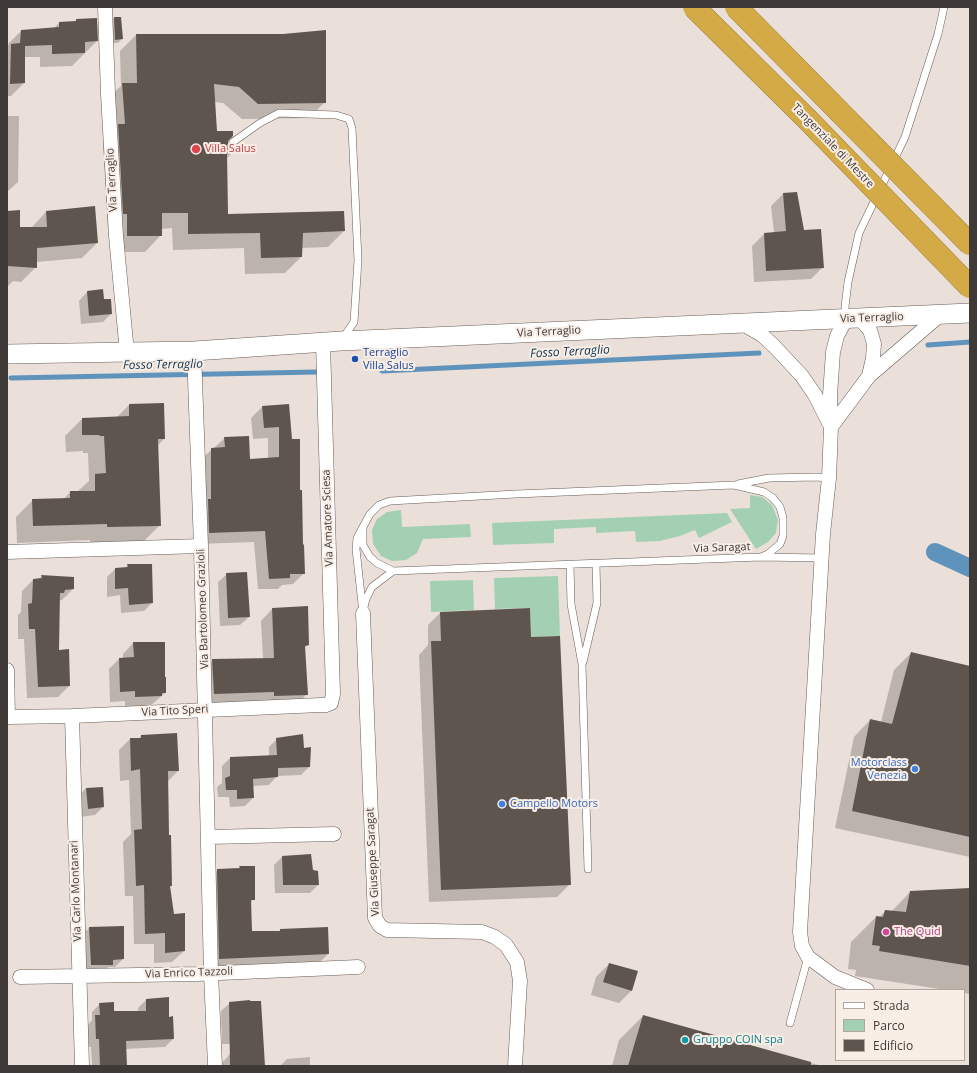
<!DOCTYPE html>
<style>
body{margin:0}
#map{position:relative;width:977px;height:1073px;overflow:hidden;background:#ebe0d9;font-family:"Open Sans",sans-serif}
canvas{display:block}
.frame{position:absolute;inset:0;border:8px solid #3f3a38;pointer-events:none}
.legend{position:absolute;left:835px;top:989px;width:130px;height:72px;box-sizing:border-box;background:#f9eee6;border:1px solid #afa6a0;margin:0;padding:5px 7px;list-style:none;font-size:12px;color:#3f3a38}
.legend li{display:flex;align-items:center;gap:8px;height:20px}
.legend b{width:20px;border:1px solid #afa6a0}
</style>
<div id="map">
<canvas width="977" height="1073"></canvas>
<div class="frame"></div>
<ul class="legend">
<li><b style="height:5px;background:#fff"></b>Strada</li>
<li><b style="height:11px;background:#a3d0b2"></b>Parco</li>
<li><b style="height:11px;background:#5e554f"></b>Edificio</li>
</ul>
</div>
<script>
const ctx = document.querySelector('canvas').getContext('2d');
ctx.lineJoin = 'round';
function paint(path, color) { ctx.fillStyle = color; ctx.fill(path, 'evenodd'); }
const poly = rows => new Path2D(rows.map(r => 'M' + r).join(''));
function stroke(path, color, width, dash) { ctx.strokeStyle = color; ctx.lineWidth = width; ctx.lineCap = dash ? 'butt' : 'round'; ctx.setLineDash(dash || []); ctx.stroke(path); }
function label(font, color, halo, rows, align = 'center') {
  ctx.font = font + ' "Open Sans",sans-serif'; ctx.lineWidth = 4; ctx.setLineDash([]); ctx.textBaseline = 'middle'; ctx.strokeStyle = halo; ctx.fillStyle = color; for (const [text, x, y, turn = 0] of rows) {
    ctx.save(); ctx.translate(x, y); ctx.rotate((+turn || 0) * Math.PI / 180); ctx.textAlign = isNaN(turn) ? turn : align; if (halo) ctx.strokeText(text, 0, 0); ctx.fillText(text, 0, 0); ctx.restore();
  }
}
const green = poly([
 [750,495,762,497,772,505,778,520,776,533,768,542,756,549,730,509,750,508],
 [401,510,402,527,470,524,471,537,423,539,417,553,406,560,392,561,381,556,373,544,372,530,377,519,387,512],
 [727,513,732,522,699,538,695,530,680,536,660,541,636,542,635,531,596,533,596,527,554,529,554,543,493,545,492,523],
 [558,576,560,636,531,637,530,608,495,609,494,578],
 [473,580,474,610,431,612,430,581]
]);
const shadow = poly([
 [114,18,122,39,118,43,111,43,110,22],
 [77,20,97,41,72,66,40,67,40,57,24,57,24,83,11,96,7,96,7,49,9,43,21,31,54,28,59,23,74,23],
 [136,35,325,102,309,118,242,119,223,103,214,102,216,132,227,142,233,152,226,159,227,215,343,212,344,231,328,247,301,248,301,257,285,273,245,274,244,248,173,250,172,228,161,229,161,235,145,252,112,252,112,230,108,230,103,141,109,135,106,100,121,86,120,51],
 [7,116,19,116,18,182,7,192],
 [796,193,803,231,823,267,811,279,754,282,752,246,764,234,774,233,771,206,783,194],
 [7,212,19,228,32,228,32,227,46,212,97,243,82,258,36,262,36,267,21,282,13,281,7,287],
 [87,292,104,300,111,314,103,322,81,324,79,301],
 [129,405,164,439,157,446,160,525,143,542,90,544,90,540,17,543,16,517,33,500,64,499,70,492,78,491,89,481,88,453,83,453,83,451,66,452,65,436,82,419,116,418],
 [262,407,291,440,304,573,293,584,282,585,278,589,258,589,254,542,198,544,200,460,225,438,249,461,268,459,268,438,253,439,251,418],
 [128,565,152,603,144,611,121,613,120,595,107,597,107,577,115,569,125,568],
 [227,574,249,617,240,625,220,626,218,582],
 [42,576,73,589,62,600,59,600,58,651,69,686,58,697,27,698,24,639,18,639,18,615,21,612,22,591,33,580,39,579],
 [272,609,308,645,304,648,307,694,295,706,203,705,201,671,213,660,263,659,261,621],
 [440,613,530,638,570,884,557,897,429,902,419,655,428,645,428,625],
 [133,643,165,693,150,706,125,707,125,701,110,702,109,669,119,659,123,659,123,654],
 [911,653,970,667,970,857,835,828,854,737,870,720,881,722,894,670],
 [141,736,178,771,168,781,168,836,171,886,169,888,173,915,184,951,172,962,154,963,154,944,134,944,133,896,125,896,123,842,131,834,129,780,120,781,119,750,130,739,138,739],
 [277,739,303,749,309,767,301,775,277,776,269,785,253,786,253,798,245,806,230,807,229,797,218,797,217,787,222,783,222,766,230,758,269,756,269,747],
 [86,788,103,807,95,815,80,817,78,797],
 [7,839,8,874,7,875],
 [310,855,312,871,318,885,310,893,275,893,274,865,282,857],
 [240,867,254,899,250,903,251,932,278,932,280,930,328,954,318,964,209,968,207,880,218,870,238,869],
 [970,889,970,994,964,993,964,990,946,990,855,976,856,970,848,969,851,942,876,917,879,918,885,911,891,912,910,892],
 [89,928,123,959,115,967,109,967,103,973,83,973,81,936],
 [609,964,631,991,619,1003,591,995,596,977],
 [146,1000,168,1018,173,1039,165,1047,125,1049,126,1066,92,1066,91,1047,88,1047,88,1025,92,1020,92,1012,100,1004,113,1012,138,1012,138,1008],
 [230,1003,254,1044,222,1044,221,1011],
 [643,1016,822,1066,612,1066,619,1040],
 [230,1054,264,1066,219,1066],
 [310,1057,310,1066,280,1066,287,1059]
]);
const stream = poly([
 [928,345,970,342],
 [382,371,759,353],
 [11,378,316,372]
]);
const canal = poly([
 [935,552,970,568]
]);
const building = poly([
 [114,17,121,17,123,39,115,40],
 [97,18,98,41,85,42,85,53,52,54,52,45,25,46,25,83,10,84,11,44,20,43,21,30,59,27,59,22,76,21,76,19],
 [326,30,326,103,258,104,239,87,214,84,217,131,233,131,233,136,229,140,228,142,229,145,234,147,234,152,227,153,228,214,344,211,345,231,303,233,302,257,261,258,260,233,188,234,188,213,162,213,162,236,127,236,127,214,123,214,118,124,125,124,122,83,137,83,136,34,283,34],
 [797,192,804,230,821,229,824,268,766,271,764,233,786,231,783,193],
 [95,206,98,243,37,248,37,268,7,266,7,211,20,210,20,227,47,227,46,211],
 [103,289,104,299,111,299,112,314,89,316,87,291],
 [164,403,165,439,158,439,161,526,107,527,107,524,33,526,32,499,70,498,70,491,95,491,95,474,106,473,104,436,100,436,99,435,82,435,82,418,129,416,129,404],
 [289,404,292,439,300,439,300,490,302,490,303,545,304,544,305,574,290,574,290,578,269,579,265,531,209,533,208,499,211,499,211,448,225,447,224,437,249,436,250,459,279,457,279,427,264,428,262,406],
 [127,564,152,564,153,603,129,605,128,588,115,589,115,568,128,567],
 [247,572,250,617,228,618,226,573],
 [41,575,74,577,74,589,65,590,64,593,60,593,59,650,69,649,70,686,38,687,35,629,29,629,28,604,32,603,33,579,42,578],
 [308,606,309,645,305,646,308,695,274,696,274,692,214,694,212,659,274,658,272,608],
 [530,608,531,637,560,636,571,885,441,890,431,641,441,641,440,612],
 [133,642,165,642,165,677,166,677,166,693,162,693,162,696,135,697,135,691,120,692,119,658,134,657],
 [911,652,970,666,970,837,852,811,870,719,892,724],
 [177,733,179,771,168,771,169,835,171,835,172,886,170,886,174,914,185,913,185,951,165,953,165,933,145,934,144,885,136,886,134,830,142,829,140,769,131,771,130,738,141,738,141,735],
 [303,734,304,748,311,747,310,767,278,768,278,777,253,779,254,798,237,799,237,790,226,790,225,778,230,776,230,757,277,755,276,738],
 [103,787,104,807,88,809,86,788],
 [311,854,313,870,318,871,319,885,283,885,282,856],
 [239,866,255,866,255,900,251,900,252,931,280,931,280,929,328,927,329,954,219,959,217,869,240,868],
 [970,888,970,966,879,951,880,946,872,945,876,916,883,917,885,910,906,912,910,891],
 [124,926,124,959,113,960,113,965,91,965,89,927],
 [609,963,638,971,632,991,603,982],
 [169,997,169,1017,173,1016,174,1039,126,1041,127,1066,100,1066,99,1039,96,1039,95,1015,100,1015,99,1003,114,1002,114,1011,146,1011,146,999],
 [250,1000,250,1001,261,1001,265,1066,230,1066,229,1002],
 [643,1015,811,1062,811,1066,628,1066]
]);
const lane = poly([
 [233,142,260,123,279,113,336,115,349,119,352,128,358,260,354,322,343,338],
 [846,319,845,307,848,282,859,233,905,137,938,34,944,7],
 [738,484,769,478,816,477,829,478],
 [363,529,363,545,370,557,377,563,393,571,761,557,822,558],
 [570,565,571,604,582,664,588,869],
 [364,607,366,599,372,587,393,571],
 [363,613,356,549,357,538,370,514,379,505,390,501,516,494,734,485,764,492,773,498,780,507,783,518,783,536,780,544,768,554,761,557],
 [583,662,597,603,596,564],
 [790,1023,808,957]
]);
const street = poly([
 [105,7,108,94,116,236,127,353],
 [859,318,870,330,874,344,873,358,869,376],
 [846,319,837,336,833,352,830,395,831,427,829,478,823,534,800,932,802,946,808,957,835,977,867,990],
 [741,323,762,335,774,346,802,376,815,395,829,423],
 [194,351,201,546,211,973,215,1066],
 [831,427,869,376,940,315],
 [7,552,201,546],
 [363,613,375,918,380,926,387,930,482,932,495,937,506,945,517,962,520,981,515,1066],
 [7,670,8,717,72,716,321,705,326,705,331,703,333,694,323,343],
 [72,716,82,1066],
 [209,837,334,834],
 [20,977,197,974,358,967]
]);
const secondary = poly([
 [7,354,194,351,341,341,970,313]
]);
const highwayBridge = poly([
 [694,7,809,121,970,287],
 [736,7,970,244]
]);
const markers = [
 [196,149,5,"#e0444e"],
 [355,359,4,"#1a4fb4"],
 [915,769,4,"#3f7fe0"],
 [502,804,4,"#3f7fe0"],
 [886,932,4,"#d1479c"],
 [685,1040,4,"#0f9aa8"]
];
const streetNames = [
 ["Tangenziale di Mestre",833,146,46],
 ["Via Terraglio",112,180,-93],
 ["Via Terraglio",872,318,-2],
 ["Via Terraglio",549,332,-3],
 ["Via Amatore Sciesa",328,518,-92],
 ["Via Saragat",722,548,-2],
 ["Via Bartolomeo Grazioli",203,609,-92],
 ["Via Tito Speri",175,711,-3],
 ["Via Giuseppe Saragat",373,862,-93],
 ["Via Carlo Montanari",76,891,-92],
 ["Via Enrico Tazzoli",189,973,-2]
];
const healthNames = [
 ["Villa Salus",205,149]
];
const transitNames = [
 ["Terraglio",363,353],
 ["Villa Salus",363,366]
];
const shopNames = [
 ["Motorclass",907,763],
 ["Venezia",907,776],
 ["Campello Motors",510,804,"left"]
];
const hotelNames = [
 ["The Quid",894,932]
];
const cultureNames = [
 ["Gruppo COIN spa",693,1040]
];
const waterNames = [
 ["Fosso Terraglio",570,352,-3],
 ["Fosso Terraglio",163,365,-1]
];
paint(green, '#a3d0b2');
paint(shadow, '#0003');
stroke(stream, '#6093bc', 5);
stroke(canal, '#6093bc', 18);
paint(building, '#5e554f');
stroke(lane, '#665c56', 8);
stroke(street, '#665c56', 15);
stroke(secondary, '#665c56', 20);
stroke(lane, '#fff', 7);
stroke(street, '#fff', 14);
stroke(secondary, '#fff', 19);
stroke(highwayBridge, '#9f8341', 23, []);
stroke(highwayBridge, '#d3aa46', 22);
for (const [x, y, r, color] of markers) { const dot = new Path2D(); dot.arc(x, y, r, 0, 2 * Math.PI); ctx.fillStyle = color; ctx.fill(dot); stroke(dot, '#f9eee6', 1.5); }
label('11px', '#3f3a38', '#f9eee6', streetNames);
label('11px', '#be3a42', '#f9eee6', healthNames, 'left');
label('11px', '#164399', '#f9eee6', transitNames, 'left');
label('11px', '#366cbe', '#f9eee6', shopNames, 'right');
label('11px', '#b23c85', '#f9eee6', hotelNames, 'left');
label('11px', '#0d838f', '#f9eee6', cultureNames, 'left');
label('italic 12px', '#0d3552', '#f9eee6', waterNames);
</script>
